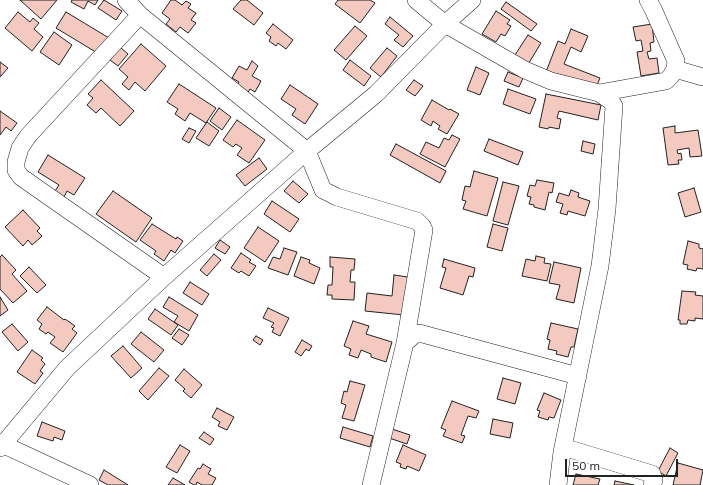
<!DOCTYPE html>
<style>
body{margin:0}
#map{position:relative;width:703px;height:485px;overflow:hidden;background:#fff;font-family:Mulish,sans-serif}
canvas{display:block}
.scale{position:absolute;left:565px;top:459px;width:113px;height:18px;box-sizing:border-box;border:2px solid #222;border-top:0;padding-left:5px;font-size:12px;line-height:14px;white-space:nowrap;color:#222;-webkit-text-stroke:3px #fff;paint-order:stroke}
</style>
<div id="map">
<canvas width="703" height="485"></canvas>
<div class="scale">50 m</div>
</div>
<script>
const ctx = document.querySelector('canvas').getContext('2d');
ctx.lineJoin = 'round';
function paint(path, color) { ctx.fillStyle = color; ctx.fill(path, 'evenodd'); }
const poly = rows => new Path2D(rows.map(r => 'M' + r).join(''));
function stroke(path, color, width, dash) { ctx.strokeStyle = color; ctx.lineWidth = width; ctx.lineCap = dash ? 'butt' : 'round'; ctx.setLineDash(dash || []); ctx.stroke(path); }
const building = poly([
 [20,0,57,0,41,19,20,0],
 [72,0,98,0,95,5,88,1,84,9,71,2,72,0],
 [104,0,122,11,116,20,98,8,104,0],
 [171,0,175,0,182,5,186,1,191,4,188,8,196,13,191,20,196,23,188,33,180,27,176,32,166,24,170,19,162,13,171,0],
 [241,0,247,0,263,13,254,25,233,9,241,0],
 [338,0,370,0,375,3,360,23,335,4,338,0],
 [506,2,537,24,531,31,501,9,506,2],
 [496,11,510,20,507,24,511,26,505,36,501,34,496,42,482,34,496,11],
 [18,12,30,22,33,18,39,23,34,29,43,37,32,51,5,28,18,12],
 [66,12,109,38,99,54,56,28,66,12],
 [390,17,413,36,403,47,394,40,399,35,385,24,390,17],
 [273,24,293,40,286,49,278,43,276,46,269,41,271,37,266,33,273,24],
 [652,24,654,42,650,43,651,51,647,52,649,59,657,58,659,73,641,76,637,52,643,51,641,40,636,41,633,27,652,24],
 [355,26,367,36,346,60,334,50,355,26],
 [571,29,588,36,581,52,571,47,564,64,600,78,595,90,544,77,558,41,565,44,571,29],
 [54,32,72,45,59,65,40,52,54,32],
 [528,35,541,43,527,66,513,58,528,35],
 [141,44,166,66,145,91,135,82,129,90,122,84,128,77,119,69,141,44],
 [120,47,128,54,118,66,110,60,120,47],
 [387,48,397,56,381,77,370,68,387,48],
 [350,60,371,76,364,86,343,70,350,60],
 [252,61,258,66,252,76,261,81,255,92,250,89,247,94,235,88,239,82,232,78,239,66,247,70,252,61],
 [0,62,8,68,0,77,0,62],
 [476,67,489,73,480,95,467,90,476,67],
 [508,72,523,78,519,87,504,81,508,72],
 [101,80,134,111,120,126,101,108,96,113,87,105,93,98,88,94,101,80],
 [414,80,423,86,415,96,406,90,414,80],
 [179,84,216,108,206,123,190,113,185,121,175,114,178,109,167,102,179,84],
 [290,85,318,104,305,124,292,115,296,109,281,99,290,85],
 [508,89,536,99,530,114,503,104,508,89],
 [546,94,601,105,598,120,559,111,557,118,561,119,559,129,549,127,548,129,539,127,546,94],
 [432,100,449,110,450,109,459,114,447,134,438,129,440,126,433,121,431,126,421,120,432,100],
 [219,108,231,117,222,130,210,121,219,108],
 [0,111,17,123,11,131,6,127,0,135,0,111],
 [237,120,265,140,249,163,237,155,242,148,236,144,233,147,223,140,237,120],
 [207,122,219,131,209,146,196,138,207,122],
 [675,126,675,133,698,130,702,156,690,157,689,148,677,150,678,154,681,153,682,160,678,160,679,164,668,165,663,128,675,126],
 [189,128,196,131,189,143,182,139,189,128],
 [452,135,460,139,445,167,420,154,426,142,439,148,444,138,449,140,452,135],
 [489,139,523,152,518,165,484,151,489,139],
 [583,141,595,144,593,154,581,151,583,141],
 [396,144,446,171,440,183,390,155,396,144],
 [48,155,85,178,74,195,67,191,64,197,55,191,59,185,38,172,48,155],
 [259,158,267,169,245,186,236,175,259,158],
 [474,171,498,178,487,216,463,209,466,201,462,200,465,186,470,187,474,171],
 [537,180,554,183,552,193,549,192,545,210,534,207,534,205,529,204,531,197,527,196,530,185,535,186,537,180],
 [293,181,308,194,299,203,284,191,293,181],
 [503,182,519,186,508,225,493,221,503,182],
 [694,188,701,212,685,217,678,193,694,188],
 [571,190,579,193,578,197,590,201,585,216,568,211,567,215,560,213,563,204,556,202,559,193,569,196,571,190],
 [113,191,152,218,136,242,96,214,113,191],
 [272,201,299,219,290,232,264,214,272,201],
 [23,210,40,228,37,231,42,236,32,245,28,240,23,246,5,227,23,210],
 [152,224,176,239,177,237,183,241,175,253,171,250,164,261,154,254,156,251,140,240,152,224],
 [493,224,508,228,502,251,487,247,493,224],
 [258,227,279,241,265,262,244,248,258,227],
 [220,240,230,247,225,254,215,248,220,240],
 [688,241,699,244,699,248,703,249,703,269,697,268,696,271,687,269,688,265,683,264,688,241],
 [284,248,297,252,288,275,268,268,273,257,280,259,284,248],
 [241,253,251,260,249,262,256,266,249,276,241,271,239,273,231,268,241,253],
 [214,254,221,260,207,276,200,270,214,254],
 [2,255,16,270,12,274,27,291,13,303,0,289,0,257,2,255],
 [536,256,545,258,544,263,551,264,547,281,522,276,526,259,535,261,536,256],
 [301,257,310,260,309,263,320,268,314,284,294,276,301,257],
 [330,257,355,259,354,270,351,270,350,282,355,282,354,300,332,299,332,295,327,295,328,285,332,285,333,267,330,267,330,257],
 [444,259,475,268,473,277,469,276,463,295,440,288,446,268,442,267,444,259],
 [554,262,581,268,574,303,556,299,560,285,549,283,554,262],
 [29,267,46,285,37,293,20,276,29,267],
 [394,275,408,277,404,315,365,311,367,293,392,296,394,275],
 [190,282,209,294,202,305,183,293,190,282],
 [682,291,696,292,695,295,703,296,703,319,695,318,695,321,688,320,687,324,680,324,680,320,678,320,682,291],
 [0,297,8,310,0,316,0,297],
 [169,297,198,315,189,331,174,322,178,316,163,307,169,297],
 [47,307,64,320,65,319,75,326,72,329,77,333,63,352,50,343,55,337,48,332,46,334,39,329,42,324,37,320,47,307],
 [268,308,289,318,280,336,272,332,274,328,271,327,274,323,263,318,268,308],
 [155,309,178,325,171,335,148,319,155,309],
 [353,321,369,326,366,334,392,342,386,362,371,357,371,354,361,350,358,358,349,355,351,349,344,346,353,321],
 [551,323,578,329,574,347,571,347,568,357,556,354,557,351,548,349,550,340,547,339,551,323],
 [12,324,28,342,18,351,2,332,12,324],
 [179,329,189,335,182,345,172,338,179,329],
 [141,332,164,350,154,362,131,344,141,332],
 [256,336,263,340,260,345,253,340,256,336],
 [302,340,312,346,309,351,306,349,301,356,295,352,302,340],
 [123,346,142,368,131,378,111,356,123,346],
 [32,350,43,358,41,360,45,364,40,371,43,373,35,384,17,372,32,350],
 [159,368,169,376,148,400,139,391,159,368],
 [184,369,202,385,191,398,183,391,185,389,175,380,184,369],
 [503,378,521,383,515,404,497,399,503,378],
 [350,381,365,385,354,421,342,418,346,405,341,403,344,391,347,392,350,381],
 [544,393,561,400,554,418,549,417,548,420,538,417,540,411,537,410,544,393],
 [452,401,479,411,476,418,468,416,461,435,465,436,462,443,443,436,446,430,441,428,452,401],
 [217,408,234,417,227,430,218,426,220,422,212,417,217,408],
 [493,419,513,423,510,438,490,434,493,419],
 [42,422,65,431,62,440,54,437,53,441,37,436,42,422],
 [343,427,373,436,370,447,340,438,343,427],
 [392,429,410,435,407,444,389,438,392,429],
 [204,432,214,439,210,445,199,438,204,432],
 [180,445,190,451,177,473,166,467,180,445],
 [403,445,426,455,419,471,407,466,406,469,400,467,401,464,396,462,403,445],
 [670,448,678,453,666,476,658,471,670,448],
 [678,463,703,470,700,485,673,485,678,463],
 [203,464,211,469,208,474,216,478,212,485,202,485,197,482,196,485,194,485,189,482,198,468,200,469,203,464],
 [104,470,128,485,108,485,99,480,104,470],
 [576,474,600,479,598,485,573,485,576,474],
 [173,478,185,485,168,485,173,478],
 [615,481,634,485,614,485,615,481]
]);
const minor = poly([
 [126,0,140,15,307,151,323,190,337,197,417,221,422,226,424,230,405,343,371,485],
 [416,0,445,24,525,70,551,81,599,93,611,101,614,106,607,209,600,266,562,452,558,485],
 [140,15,28,136,20,148,16,162,16,170,21,177,164,277],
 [675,69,703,77],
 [599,93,666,81,671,76,675,69,676,61,653,9,648,0],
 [405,343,414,335,419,333,578,376],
 [0,443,90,485],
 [563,447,652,474,654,480,652,485],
 [0,448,67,368,164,277,307,151,376,94,445,24,472,0]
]);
paint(building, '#f3c9c0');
stroke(building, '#222', 1);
stroke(minor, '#222', 18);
stroke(minor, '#fff', 17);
</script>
